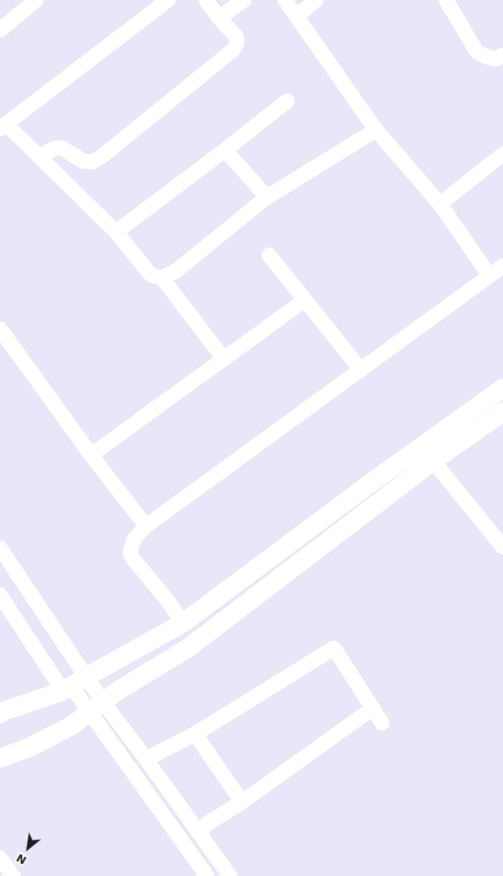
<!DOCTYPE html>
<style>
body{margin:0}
#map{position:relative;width:503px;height:876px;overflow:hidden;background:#e9e7f7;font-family:"DejaVu Sans",sans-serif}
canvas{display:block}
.north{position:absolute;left:8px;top:828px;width:40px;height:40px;-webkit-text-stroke:3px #fff;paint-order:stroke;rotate:210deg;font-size:11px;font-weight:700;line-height:16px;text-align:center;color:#1e1d23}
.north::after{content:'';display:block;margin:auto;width:14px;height:18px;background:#1e1d23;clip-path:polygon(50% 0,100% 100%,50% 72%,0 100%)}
</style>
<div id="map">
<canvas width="503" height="876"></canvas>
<div class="north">N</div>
</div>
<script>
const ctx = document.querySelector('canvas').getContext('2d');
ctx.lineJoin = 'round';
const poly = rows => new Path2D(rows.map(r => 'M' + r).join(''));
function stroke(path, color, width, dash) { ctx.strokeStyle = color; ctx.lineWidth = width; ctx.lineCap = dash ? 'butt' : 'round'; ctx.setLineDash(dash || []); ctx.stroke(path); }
const minor = poly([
 [285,0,376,130,440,204,489,275],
 [446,0,477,52,487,57,496,59,503,55],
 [297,16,316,0],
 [219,18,244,0],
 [0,30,36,0],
 [6,124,168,0],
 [0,129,6,124,116,232,151,275,162,278,176,271,267,197,376,130],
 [225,150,267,197],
 [39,157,55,148,62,148,83,161,92,162,101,157,233,50,237,43,236,36,219,18,206,0],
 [440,204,503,154],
 [116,232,225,150,287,101],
 [269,255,361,370],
 [162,278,224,359],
 [0,329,91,455,146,526],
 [91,455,305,300],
 [433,461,503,547],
 [0,548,103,702,146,759,230,876],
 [0,595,63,691],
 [183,623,168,601,134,560,130,553,134,539,146,526,503,266],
 [71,686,207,876],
 [195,734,242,802],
 [146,759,195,734,334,648,382,723],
 [199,833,208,823,242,802,373,708],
 [0,858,13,876]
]);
const tertiary = poly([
 [0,714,4,711,63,691,86,677,183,623,372,482,503,388],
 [0,758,28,748,71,726,119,690,188,648,433,461,503,412]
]);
stroke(minor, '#fff', 15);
stroke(tertiary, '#fff', 19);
</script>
